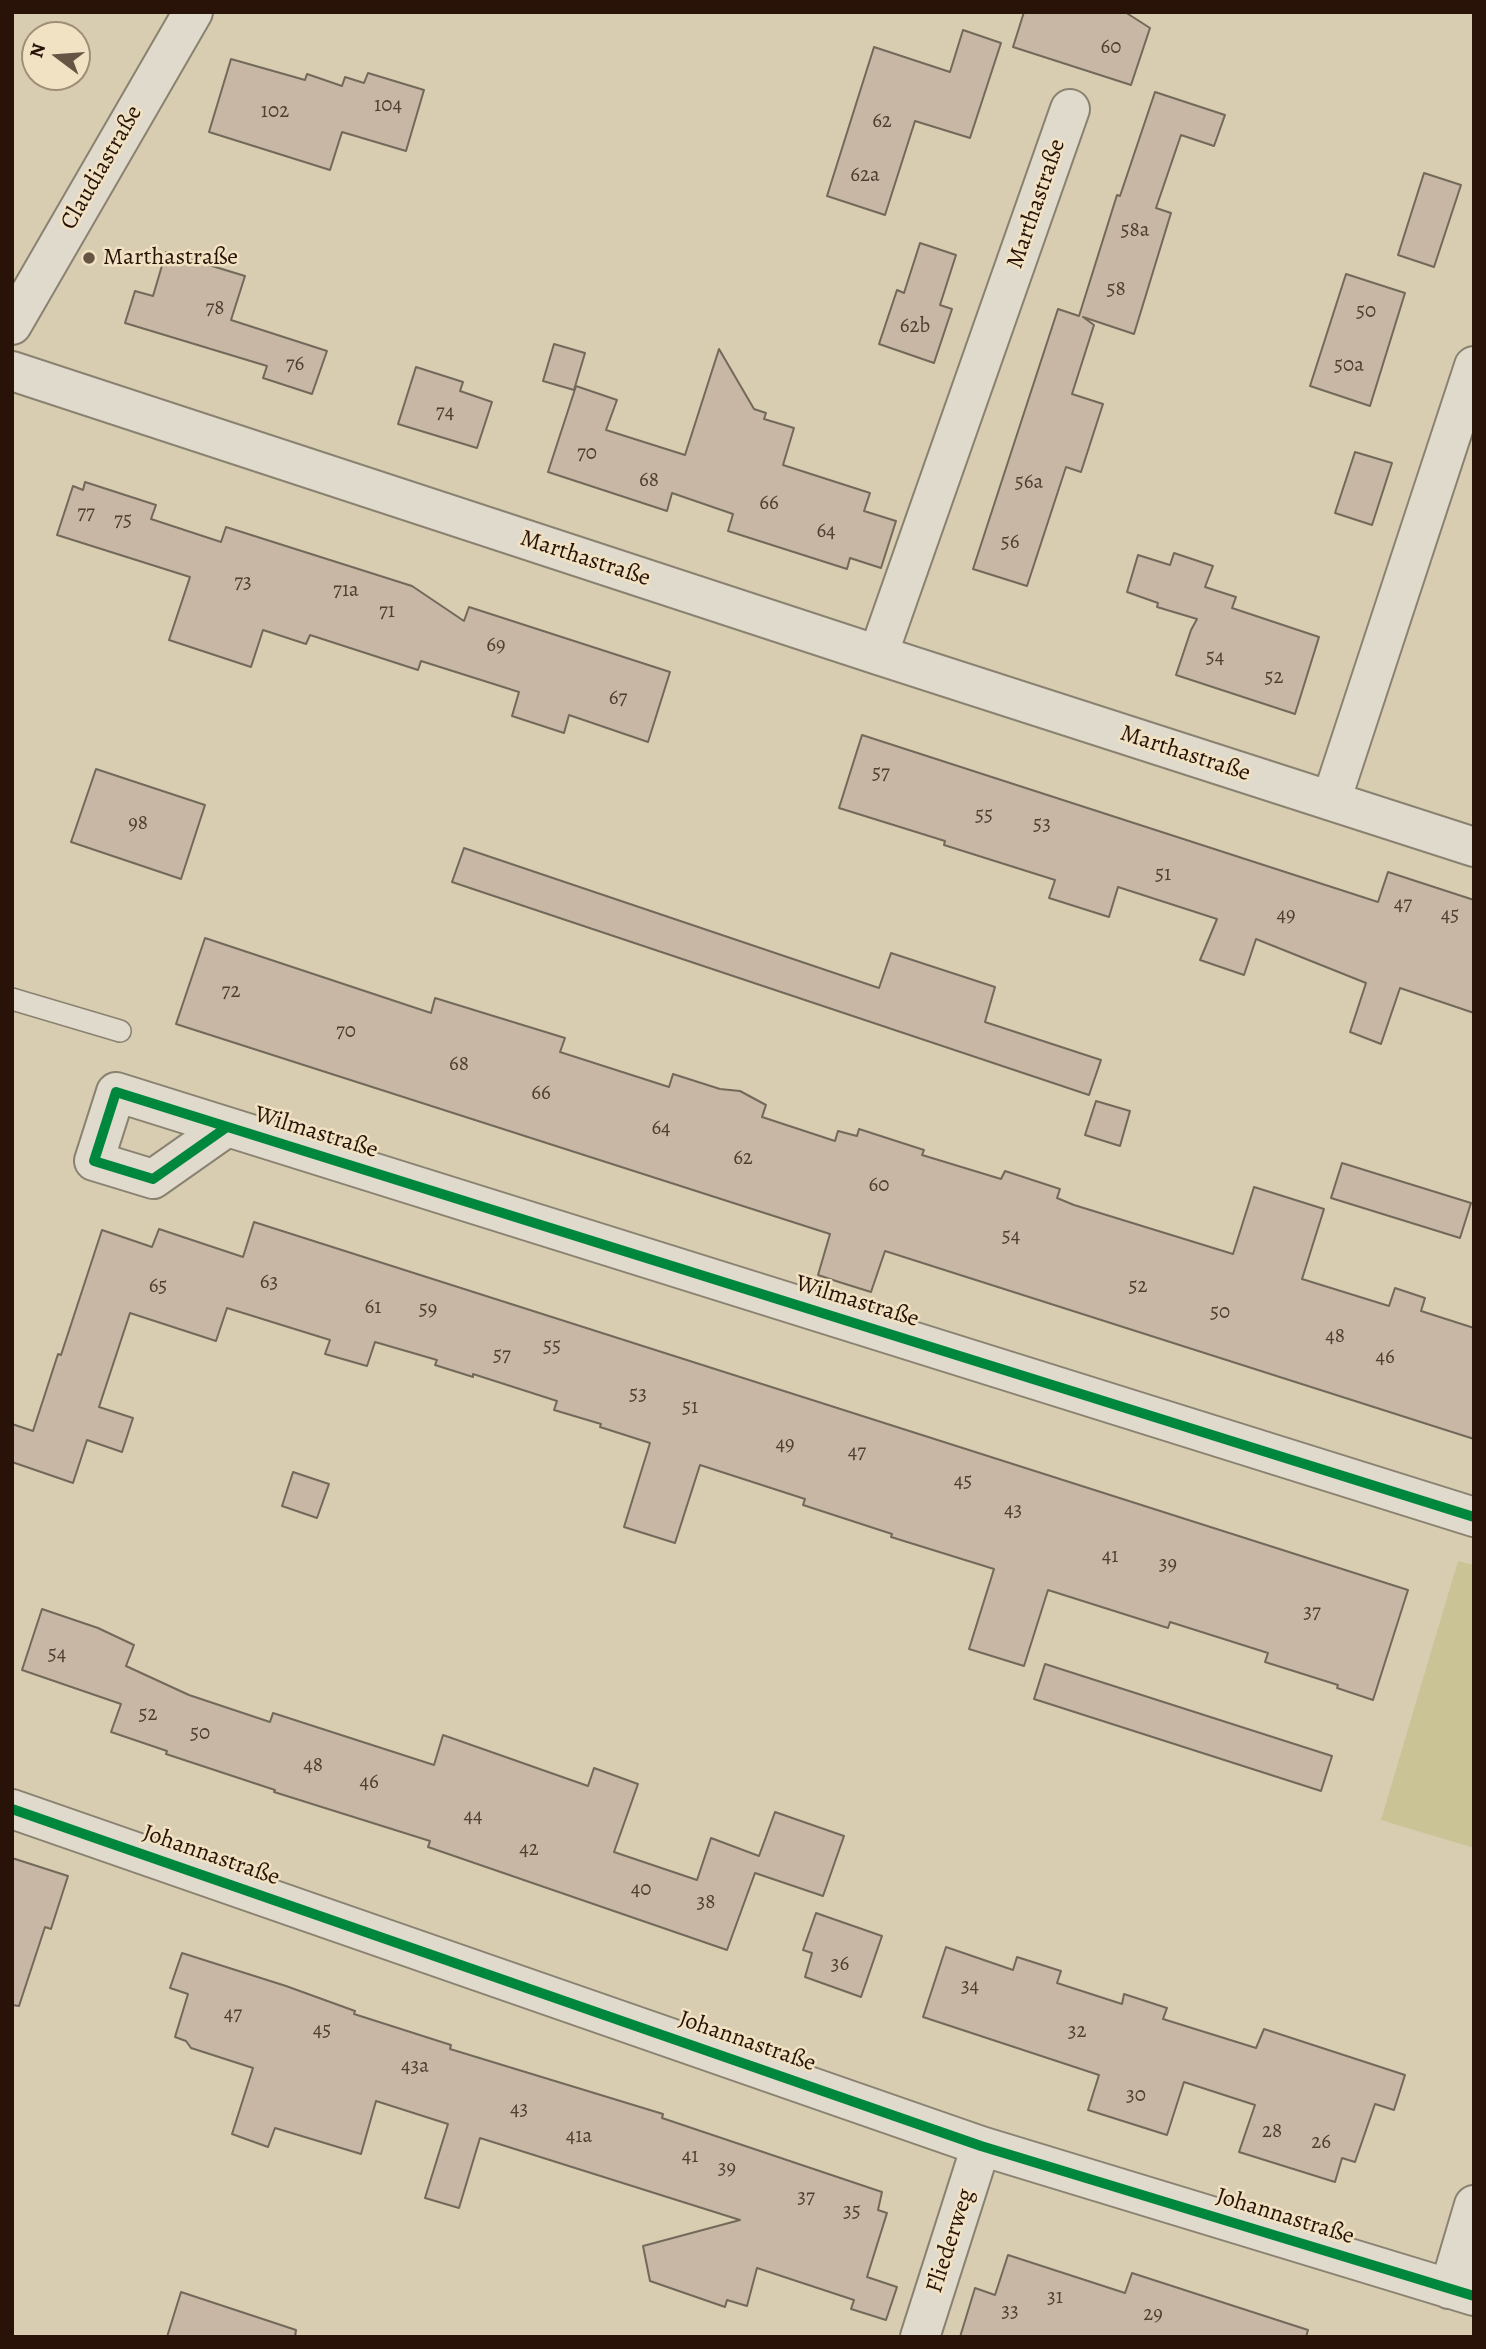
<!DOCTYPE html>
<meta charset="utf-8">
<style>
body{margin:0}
#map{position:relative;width:1486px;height:2349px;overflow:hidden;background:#d8cdb1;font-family:Alegreya,serif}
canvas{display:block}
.frame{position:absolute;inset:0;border:14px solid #291309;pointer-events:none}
.north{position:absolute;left:21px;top:21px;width:70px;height:70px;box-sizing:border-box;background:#f0e2c2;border:2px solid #a08f78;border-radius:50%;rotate:286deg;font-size:19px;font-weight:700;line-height:28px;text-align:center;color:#291309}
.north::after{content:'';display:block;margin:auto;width:24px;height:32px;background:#665444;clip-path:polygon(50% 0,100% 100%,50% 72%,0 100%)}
</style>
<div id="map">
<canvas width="1486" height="2349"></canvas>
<div class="frame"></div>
<div class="north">N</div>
</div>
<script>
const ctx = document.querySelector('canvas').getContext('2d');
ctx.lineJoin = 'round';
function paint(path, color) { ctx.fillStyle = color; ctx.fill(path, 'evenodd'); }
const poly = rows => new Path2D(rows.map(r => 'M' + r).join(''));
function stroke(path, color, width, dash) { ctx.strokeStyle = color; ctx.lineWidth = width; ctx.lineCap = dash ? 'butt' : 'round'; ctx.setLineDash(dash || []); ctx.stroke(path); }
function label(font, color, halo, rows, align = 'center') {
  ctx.font = font + ' Alegreya,serif'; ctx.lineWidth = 5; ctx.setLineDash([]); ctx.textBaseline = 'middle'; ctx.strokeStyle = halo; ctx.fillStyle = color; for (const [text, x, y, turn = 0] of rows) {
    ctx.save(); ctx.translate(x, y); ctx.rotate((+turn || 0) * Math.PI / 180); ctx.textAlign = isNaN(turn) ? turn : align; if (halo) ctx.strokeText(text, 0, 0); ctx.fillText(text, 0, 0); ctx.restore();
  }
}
const green = poly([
 [1458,1561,1474,1565,1474,1848,1381,1820]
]);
const building = poly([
 [1024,12,1125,12,1150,28,1131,85,1013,47,1024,12],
 [963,30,1001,43,970,138,915,121,885,215,827,196,874,47,950,72,963,30],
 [231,59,305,80,307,74,342,86,345,77,364,83,368,73,424,90,406,151,342,132,330,170,209,132,231,59],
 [1155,92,1225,115,1214,146,1181,135,1156,208,1171,213,1134,334,1083,317,1094,325,1072,394,1103,404,1081,472,1066,467,1027,586,973,569,1058,309,1079,316,1117,195,1120,196,1155,92],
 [1424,173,1461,185,1434,267,1398,255,1424,173],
 [920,243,956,255,940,305,952,309,934,363,879,344,897,290,904,293,920,243],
 [166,252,245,276,231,320,327,351,312,394,263,378,267,366,125,323,135,291,153,296,166,252],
 [1346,274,1405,293,1370,406,1310,386,1346,274],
 [554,344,585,353,574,390,543,381,554,344],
 [719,349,754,409,766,413,764,419,794,428,783,465,870,493,864,511,896,521,881,568,850,558,847,569,728,531,733,514,672,493,667,511,548,472,576,386,617,400,606,430,685,455,719,349],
 [416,367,463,382,460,391,492,402,477,448,398,424,416,367],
 [1355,452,1392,463,1372,525,1335,513,1355,452],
 [85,482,156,505,151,519,221,542,226,527,412,586,464,621,469,607,670,672,648,742,569,715,564,733,512,716,519,692,421,661,418,670,310,635,306,644,263,630,251,667,169,640,190,577,57,535,73,486,83,490,85,482],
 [1174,553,1213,566,1205,587,1236,597,1232,608,1319,637,1295,714,1176,675,1191,630,1197,619,1157,607,1158,603,1127,592,1138,555,1170,565,1174,553],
 [862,735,1378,902,1388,872,1474,900,1474,1013,1400,988,1381,1044,1350,1032,1366,983,1256,939,1244,975,1200,960,1217,919,1118,887,1109,917,1049,898,1055,880,944,845,945,841,839,808,862,735],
 [96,769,205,805,181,879,71,842,96,769],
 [464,848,879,988,891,953,995,987,985,1022,1101,1060,1089,1095,452,882,464,848],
 [205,938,431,1013,435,998,565,1038,560,1052,669,1087,673,1074,720,1089,740,1091,766,1105,762,1117,835,1141,838,1131,857,1136,859,1129,924,1150,922,1155,1001,1179,1005,1171,1060,1189,1057,1198,1074,1205,1233,1254,1254,1187,1324,1209,1302,1279,1389,1306,1395,1288,1425,1298,1421,1311,1474,1328,1474,1439,885,1251,871,1292,839,1282,818,1275,830,1234,176,1024,205,938],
 [1096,1101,1130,1111,1120,1146,1085,1135,1096,1101],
 [1342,1163,1471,1203,1460,1238,1331,1198,1342,1163],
 [254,1222,1408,1590,1373,1700,1337,1688,1338,1685,1265,1662,1268,1653,1170,1622,1168,1628,1048,1590,1024,1666,969,1649,994,1569,891,1537,892,1534,803,1505,805,1499,700,1465,675,1543,624,1527,650,1443,600,1427,601,1424,554,1410,557,1401,473,1374,473,1377,435,1365,437,1360,375,1342,367,1366,325,1354,330,1340,227,1308,216,1341,130,1313,99,1407,133,1418,122,1452,87,1440,73,1483,12,1462,12,1424,33,1431,58,1354,61,1355,102,1230,152,1247,159,1229,243,1257,254,1222],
 [293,1472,329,1484,317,1518,282,1506,293,1472],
 [42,1609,98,1628,134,1645,126,1666,189,1695,270,1722,273,1713,434,1765,443,1735,588,1786,594,1768,638,1784,614,1852,697,1880,711,1838,759,1856,775,1812,844,1836,823,1896,755,1873,727,1950,428,1847,430,1841,274,1792,275,1790,166,1754,167,1751,111,1732,121,1704,22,1670,42,1609],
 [1045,1664,1332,1756,1321,1791,1034,1699,1045,1664],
 [12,1858,68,1876,51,1929,45,1927,19,2006,12,2005,12,1858],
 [816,1913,882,1936,861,1997,805,1977,812,1953,803,1950,816,1913],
 [946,1947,1013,1970,1017,1957,1061,1971,1057,1983,1122,2004,1124,1994,1167,2008,1163,2019,1256,2048,1264,2029,1405,2075,1394,2110,1375,2104,1355,2162,1342,2158,1335,2182,1239,2152,1255,2105,1184,2082,1167,2135,1088,2110,1099,2075,923,2017,946,1947],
 [182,1953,286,1986,355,2011,354,2014,451,2045,450,2049,663,2114,662,2118,882,2192,878,2210,887,2213,867,2277,897,2287,886,2320,851,2309,854,2300,757,2268,747,2306,727,2300,725,2307,650,2281,643,2246,740,2220,480,2138,459,2208,425,2198,448,2124,376,2101,361,2154,275,2128,268,2147,232,2134,253,2068,191,2048,186,2041,175,2037,188,1994,170,1988,182,1953],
 [1008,2255,1125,2293,1132,2273,1308,2330,1306,2337,960,2337,975,2288,995,2295,1008,2255],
 [181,2292,296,2330,295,2337,167,2337,181,2292]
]);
const service = poly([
 [12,999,120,1031]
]);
const minor = poly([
 [12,325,193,12],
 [12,371,878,655,1474,847],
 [878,655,1070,109],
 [1331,801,1474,366],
 [227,1127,153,1179,94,1161,116,1092,1474,1517],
 [12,1809,981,2146,1474,2296],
 [1449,2289,1474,2205],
 [920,2337,981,2146]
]);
const cycleway = poly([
 [227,1127,153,1179,94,1161,116,1092,1474,1517],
 [12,1809,981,2146,1474,2296]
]);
const markers = [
 [89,258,7,"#665444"]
];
const numberNames = [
 ["60",1111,48],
 ["104",388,106],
 ["102",275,112],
 ["62",882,122],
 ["62a",865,176],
 ["58a",1135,231],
 ["58",1116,290],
 ["78",215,309],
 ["50",1366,312],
 ["62b",915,327],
 ["76",295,365],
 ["50a",1349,366],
 ["74",445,413],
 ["70",587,454],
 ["68",649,481],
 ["56a",1029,483],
 ["66",769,504],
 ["77",86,514],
 ["75",123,521],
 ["64",826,532],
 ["56",1010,543],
 ["73",243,583],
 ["71a",346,591],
 ["71",387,612],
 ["69",496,646],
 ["54",1215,658],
 ["52",1274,678],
 ["67",618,699],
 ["57",881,774],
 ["55",984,816],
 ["98",138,824],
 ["53",1042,825],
 ["51",1163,875],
 ["47",1403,905],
 ["49",1286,916],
 ["45",1450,916],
 ["72",231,992],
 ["70",346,1032],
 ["68",459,1065],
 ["66",541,1094],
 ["64",661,1129],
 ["62",743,1159],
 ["60",879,1186],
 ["54",1011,1237],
 ["63",269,1283],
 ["65",158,1287],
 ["52",1138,1287],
 ["61",373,1308],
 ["59",428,1310],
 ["50",1220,1313],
 ["48",1335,1337],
 ["55",552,1347],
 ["57",502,1356],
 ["46",1385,1358],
 ["53",638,1395],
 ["51",690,1408],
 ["49",785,1445],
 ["47",857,1453],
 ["45",963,1482],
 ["43",1013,1511],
 ["41",1110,1557],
 ["39",1168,1565],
 ["37",1312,1613],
 ["54",57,1655],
 ["52",148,1715],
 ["50",200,1734],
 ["48",313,1766],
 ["46",369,1783],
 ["44",473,1817],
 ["42",529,1850],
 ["40",641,1890],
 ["38",706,1903],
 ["36",840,1965],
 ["34",970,1987],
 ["47",233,2015],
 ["45",322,2031],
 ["32",1077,2032],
 ["43a",415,2067],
 ["30",1136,2096],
 ["43",519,2110],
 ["28",1272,2132],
 ["41a",579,2137],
 ["26",1321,2143],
 ["41",690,2157],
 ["39",727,2169],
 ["37",806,2198],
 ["35",852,2212],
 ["31",1055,2298],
 ["33",1010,2312],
 ["29",1153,2315]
];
const streetNames = [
 ["Claudiastraße",102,168,-60],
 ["Marthastraße",1037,204,-71],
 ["Marthastraße",585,559,18],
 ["Marthastraße",1185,754,18],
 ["Wilmastraße",316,1133,17],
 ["Wilmastraße",857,1302,17],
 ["Johannastraße",211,1856,19],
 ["Johannastraße",747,2042,19],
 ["Johannastraße",1285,2217,17],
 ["Fliederweg",951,2241,-72]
];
const poiNames = [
 ["Marthastraße",103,258]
];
paint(green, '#cac396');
paint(building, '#c7b7a4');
stroke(building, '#72695a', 2);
stroke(service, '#8a8271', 24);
stroke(minor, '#8a8271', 42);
stroke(service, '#e0dacc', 21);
stroke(minor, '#e0dacc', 38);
stroke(cycleway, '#00873e', 10);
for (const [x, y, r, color] of markers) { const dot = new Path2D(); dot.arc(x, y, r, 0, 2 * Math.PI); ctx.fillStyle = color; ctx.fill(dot); stroke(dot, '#f0e2c2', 2.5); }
label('21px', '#523e31', null, numberNames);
label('24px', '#291309', '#f0e2c2', streetNames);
label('24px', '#291309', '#f0e2c2', poiNames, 'left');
</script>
